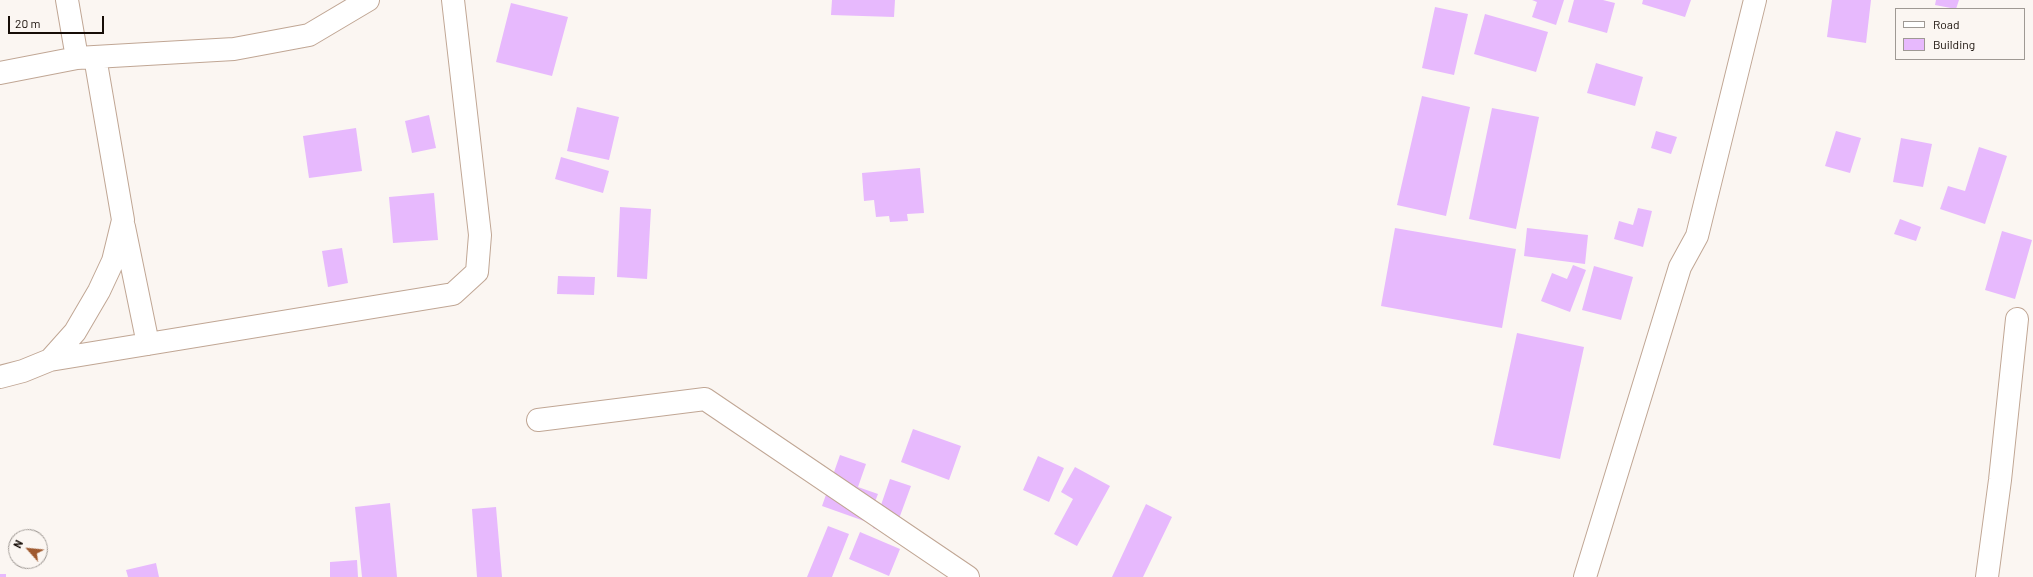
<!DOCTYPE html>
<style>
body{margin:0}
#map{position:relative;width:2033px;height:577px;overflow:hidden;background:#fbf6f2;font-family:Barlow,sans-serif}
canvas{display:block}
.legend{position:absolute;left:1895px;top:8px;width:130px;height:52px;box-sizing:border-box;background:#fbf6f2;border:1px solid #9f9994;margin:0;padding:5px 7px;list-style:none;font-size:12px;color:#160d07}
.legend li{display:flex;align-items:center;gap:8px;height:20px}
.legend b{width:20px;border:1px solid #9f9994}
.north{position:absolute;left:8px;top:529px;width:40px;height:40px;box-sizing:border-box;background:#fbf6f2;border:1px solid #9f9994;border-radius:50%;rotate:297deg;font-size:11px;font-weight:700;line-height:16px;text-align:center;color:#160d07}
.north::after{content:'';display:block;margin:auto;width:14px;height:18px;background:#9f592e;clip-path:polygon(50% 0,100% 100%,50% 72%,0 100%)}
.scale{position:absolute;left:8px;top:16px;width:96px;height:18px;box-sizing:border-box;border:2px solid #160d07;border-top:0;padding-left:5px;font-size:12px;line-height:14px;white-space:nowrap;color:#160d07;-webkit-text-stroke:3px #fbf6f2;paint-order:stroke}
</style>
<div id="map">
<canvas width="2033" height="577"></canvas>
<ul class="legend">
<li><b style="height:5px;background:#fff"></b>Road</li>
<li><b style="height:11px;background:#e7b9fd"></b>Building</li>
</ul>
<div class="north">N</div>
<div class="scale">20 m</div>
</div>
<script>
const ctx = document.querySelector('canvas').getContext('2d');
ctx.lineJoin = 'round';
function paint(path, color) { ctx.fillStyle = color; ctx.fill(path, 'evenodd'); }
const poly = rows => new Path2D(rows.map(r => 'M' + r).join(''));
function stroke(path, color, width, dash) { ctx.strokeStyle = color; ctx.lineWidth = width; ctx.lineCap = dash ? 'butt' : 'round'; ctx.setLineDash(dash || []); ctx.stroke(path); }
const building = poly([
 [832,0,895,0,894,17,831,15],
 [1532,0,1564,0,1556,25,1532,17,1537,2],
 [1574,0,1603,0,1615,3,1607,33,1568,22],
 [1643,0,1691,0,1685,17,1642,4],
 [1832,0,1871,0,1866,43,1827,37],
 [1936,0,1959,0,1956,9,1935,5],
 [511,3,568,17,552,76,496,62],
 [1435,7,1468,14,1454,75,1422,68],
 [1485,14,1548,32,1536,72,1474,54],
 [1596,63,1643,77,1635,106,1587,93],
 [1422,96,1470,107,1446,216,1397,205],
 [577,107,619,117,609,160,567,151],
 [1492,108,1539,117,1516,229,1469,219],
 [429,115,436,148,412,153,405,121],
 [356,128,362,171,309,178,303,136],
 [1656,131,1677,137,1671,154,1651,148],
 [1836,131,1861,138,1850,173,1825,166],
 [1901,138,1932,144,1923,187,1893,182],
 [1979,147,2007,156,1985,224,1940,209,1948,186,1965,191],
 [561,157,609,171,603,193,555,179],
 [920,168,924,213,907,214,908,221,890,222,889,216,876,217,874,200,864,201,862,173],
 [434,193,438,240,393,243,389,197],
 [620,207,651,209,647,279,617,277],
 [1638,208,1652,211,1643,247,1614,239,1619,221,1633,225],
 [1900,219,1921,227,1916,241,1894,234],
 [1395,228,1516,249,1502,328,1381,306],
 [1527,228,1588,235,1585,264,1524,256],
 [2002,231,2032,240,2015,299,1985,290],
 [342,248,348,283,328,287,322,251],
 [1573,265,1586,270,1570,312,1541,301,1552,273,1567,279],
 [1594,266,1633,277,1621,320,1582,310],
 [558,276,595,277,594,295,557,294],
 [1517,333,1584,347,1560,459,1493,445],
 [913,429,961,446,949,480,901,462],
 [840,455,866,464,858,487,878,494,867,522,822,506],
 [1038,456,1064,468,1049,502,1023,490],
 [1075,467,1110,486,1077,546,1054,534,1073,499,1061,492],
 [890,479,911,486,893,535,873,528],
 [390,503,397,577,362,577,355,507],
 [1146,504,1172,517,1143,577,1112,577],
 [496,507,502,577,477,577,472,509],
 [828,526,849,534,832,577,807,577],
 [860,532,900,549,889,576,849,559],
 [357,560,358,577,330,577,330,562],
 [156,563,159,577,128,577,126,570],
 [0,574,6,574,6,577,0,577]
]);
const minor = poly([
 [67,0,77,58],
 [0,73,77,58,234,49,309,35,368,0],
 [124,227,148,344],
 [50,360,453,294,477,272,480,235,453,0],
 [0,377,23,371,50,360,75,332,99,291,113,261,123,220,95,57],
 [538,420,705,399,968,577],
 [1585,577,1680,267,1697,236,1755,0],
 [1987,577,2000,480,2017,319]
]);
paint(building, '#e7b9fd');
stroke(minor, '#c0a694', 24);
stroke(minor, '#fff', 22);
</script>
